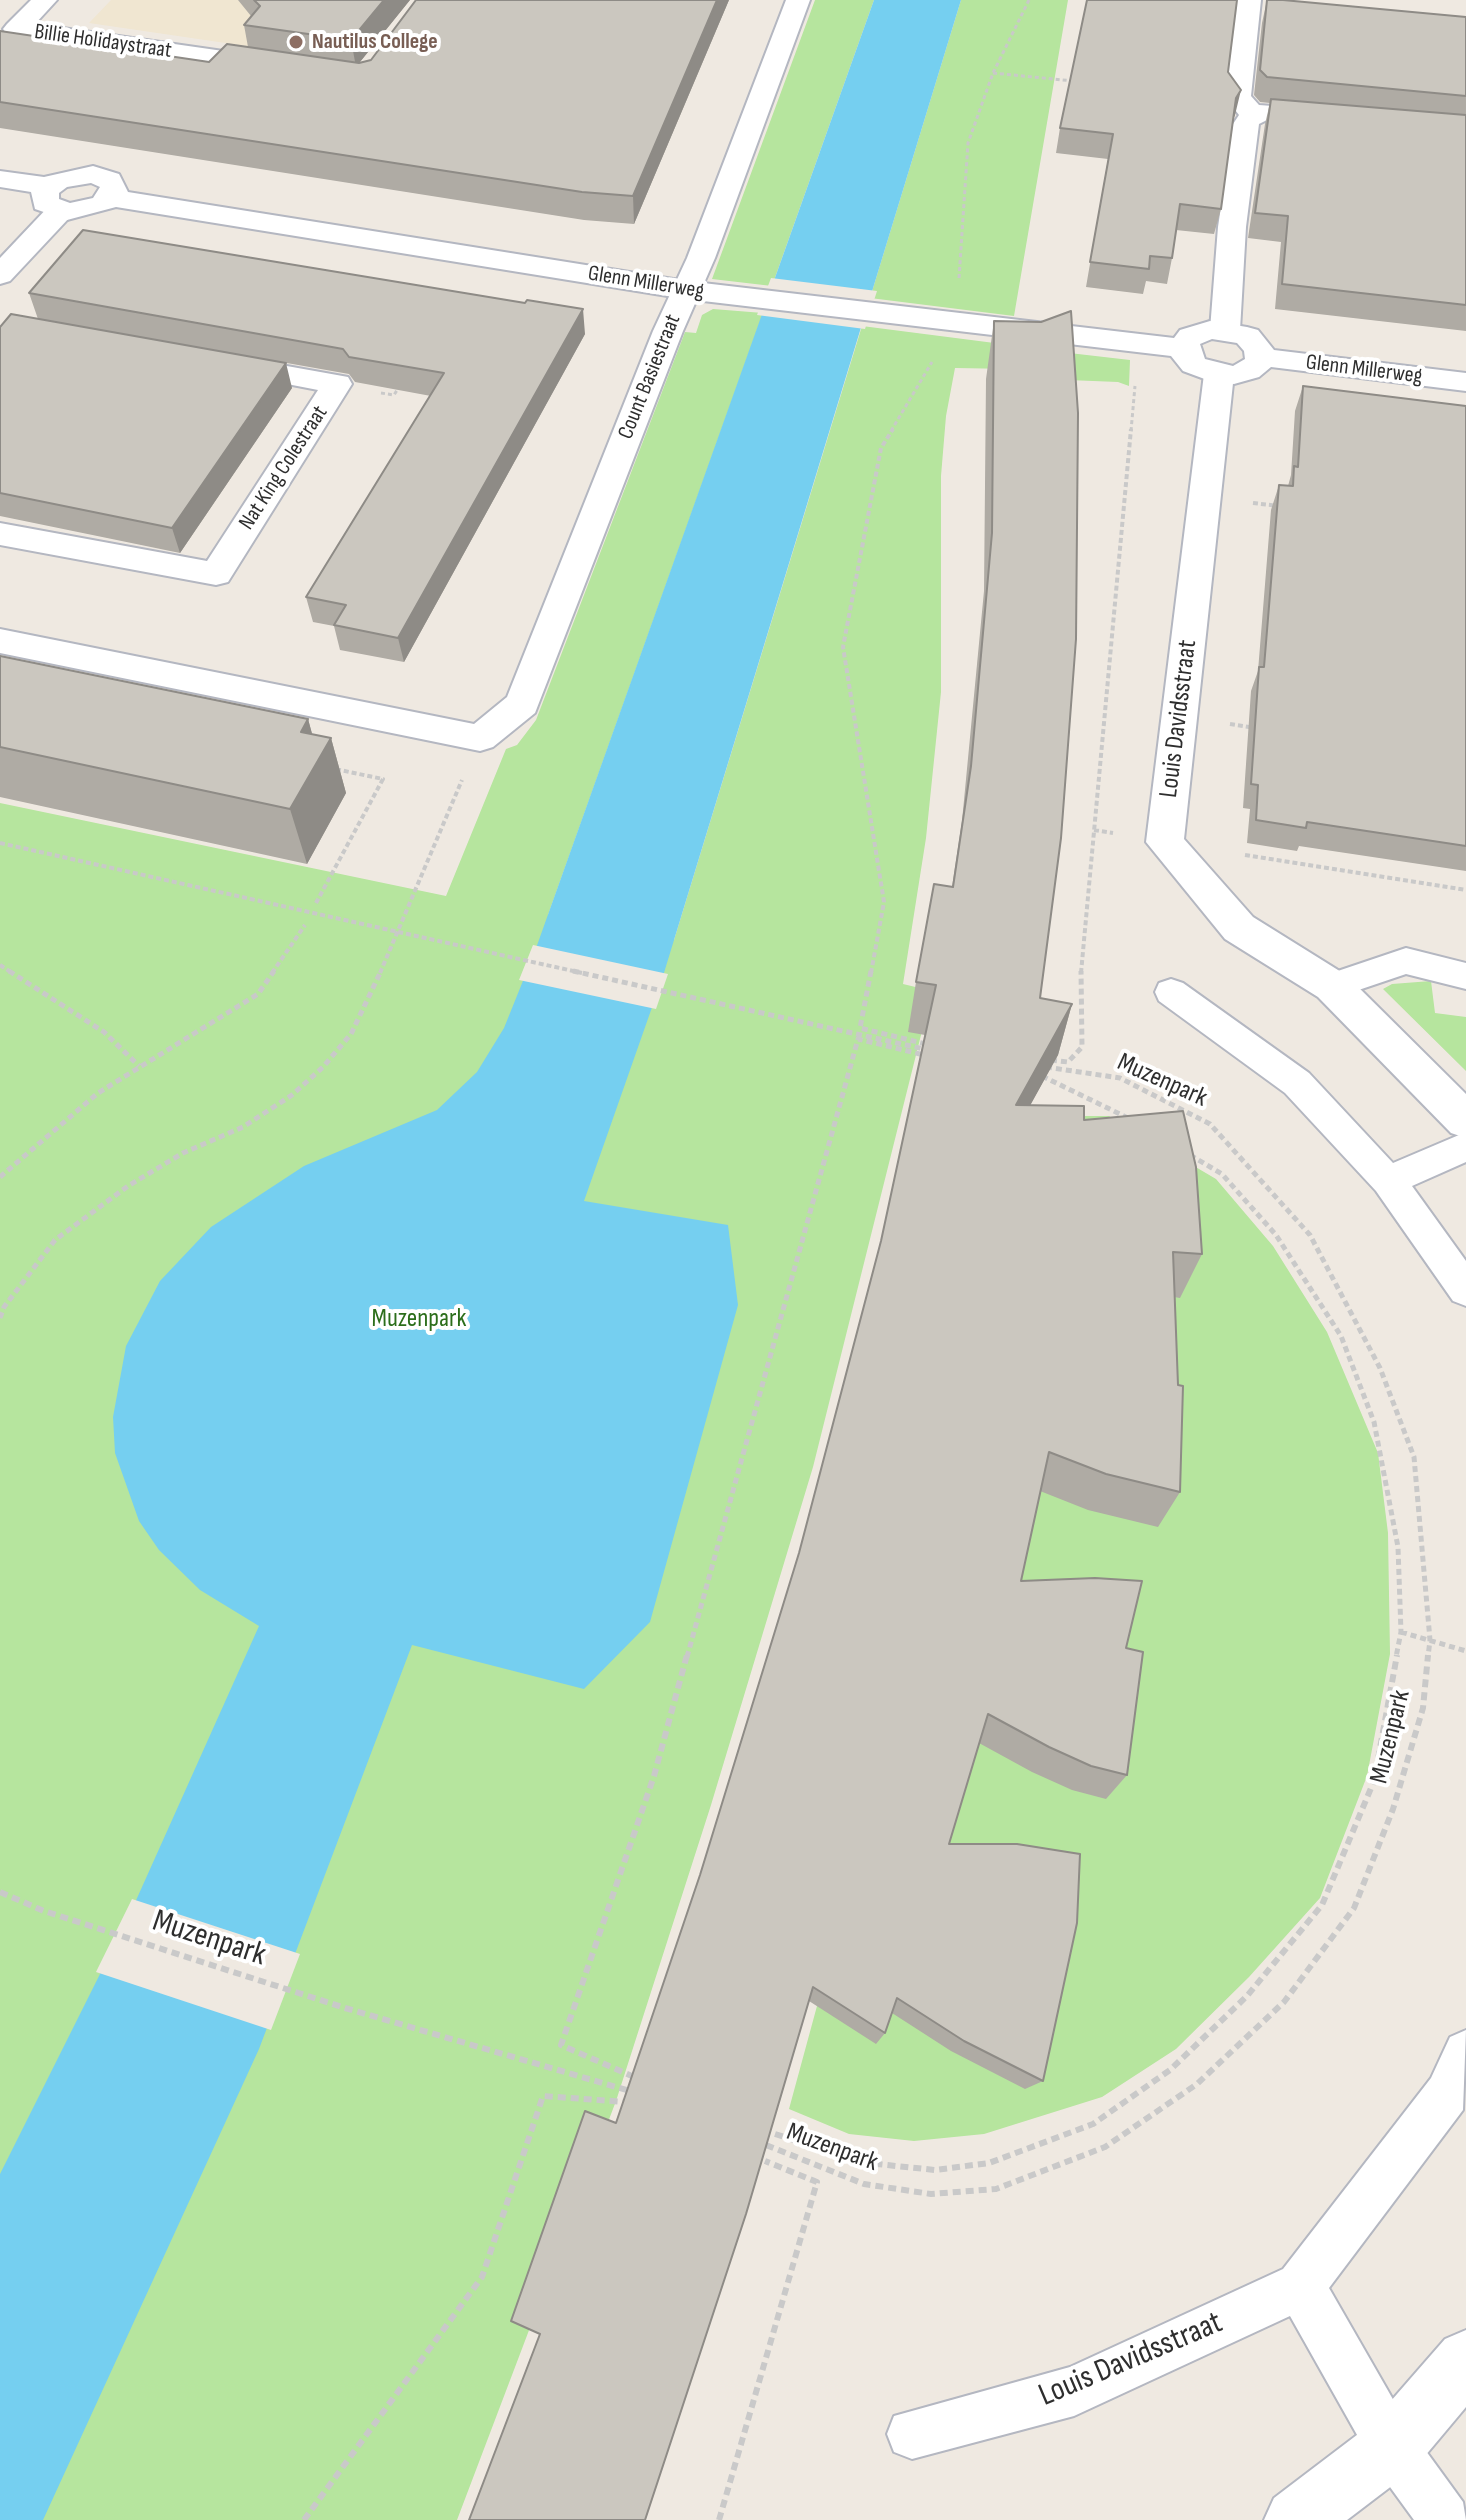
<!DOCTYPE html>
<style>
body{margin:0}
canvas{display:block;background:#efe9e1}
</style>
<canvas width="1466" height="2520"></canvas>
<script>
const ctx = document.querySelector('canvas').getContext('2d');
ctx.lineJoin = 'round';
function paint(path, color) { ctx.fillStyle = color; ctx.fill(path, 'evenodd'); }
const poly = rows => new Path2D(rows.map(r => 'M' + r).join(''));
function stroke(path, color, width, dash) { ctx.strokeStyle = color; ctx.lineWidth = width; ctx.lineCap = dash ? 'butt' : 'round'; ctx.setLineDash(dash || []); ctx.stroke(path); }
function label(font, color, halo, rows, align = 'center') {
  ctx.font = font + ' "Sofia Sans Condensed",sans-serif'; ctx.lineWidth = 8; ctx.setLineDash([]); ctx.textBaseline = 'middle'; ctx.strokeStyle = halo; ctx.fillStyle = color; for (const [text, x, y, turn = 0] of rows) {
    ctx.save(); ctx.translate(x, y); ctx.rotate((+turn || 0) * Math.PI / 180); ctx.textAlign = isNaN(turn) ? turn : align; if (halo) ctx.strokeText(text, 0, 0); ctx.fillText(text, 0, 0); ctx.restore();
  }
}
const education = poly([
 [111,0,403,0,355,62,89,23]
]);
const green = poly([
 [815,0,874,0,772,286,712,279],
 [961,0,1068,0,1014,316,870,298],
 [713,309,763,313,548,915,674,940,862,326,1010,345,1013,369,955,368,946,416,941,476,941,692,926,838,903,984,932,991,813,1467,711,1805,616,2101,457,2520,0,2520,0,803,446,896,506,749,517,745,536,720,685,332,696,333,702,315],
 [1026,348,1130,360,1129,386,1118,382,1068,380],
 [1431,981,1435,1013,1466,1017,1466,1071,1383,989,1392,984],
 [1078,1116,1109,1116,1216,1179,1273,1246,1327,1332,1378,1453,1388,1533,1390,1654,1367,1776,1320,1898,1249,1977,1176,2049,1102,2097,984,2134,914,2141,849,2134,789,2109,1055,1130]
]);
const water = poly([
 [874,0,961,0,663,976,584,1201,728,1225,738,1305,650,1622,584,1689,412,1645,259,2049,43,2520,0,2520,0,2174,129,1916,259,1626,200,1590,159,1550,139,1521,115,1453,113,1417,126,1346,160,1281,211,1227,304,1166,437,1110,477,1072,504,1028,535,951]
]);
const pier = poly([
 [771,278,877,291,865,329,757,315],
 [533,945,668,974,656,1009,519,980],
 [132,1899,300,1954,271,2030,96,1972]
]);
const pathFar3 = poly([
 [993,73,1073,81],
 [959,278,968,143,993,73,1029,0],
 [381,393,394,395,399,387],
 [891,431,932,362],
 [1131,431,1135,386]
]);
const pathFar2 = poly([
 [1253,503,1279,506],
 [1230,724,1255,728],
 [1094,830,1113,833],
 [0,843,582,973],
 [1245,855,1466,890],
 [316,903,383,779,335,769],
 [0,965,12,973],
 [272,973,305,925],
 [380,973,462,780],
 [871,973,884,902,843,647,881,448,893,429],
 [1081,973,1131,429]
]);
const pathFar1 = poly([
 [9,971,104,1032,139,1066],
 [573,971,924,1049],
 [871,971,860,1028,926,1044],
 [1051,1060,1068,1062,1082,1047,1081,971],
 [1046,1067,1120,1078,1210,1124,1310,1235,1380,1368,1414,1457,1430,1640,1428,1657],
 [1042,1076,1130,1119],
 [1190,1155,1222,1174,1276,1235,1341,1336,1374,1422,1398,1547,1401,1632,1396,1657],
 [0,1177,98,1093,258,994,274,971],
 [0,1318,4,1307,55,1240,128,1186,183,1153,243,1127,292,1095,323,1067,351,1034,381,971],
 [1401,1632,1466,1651],
 [687,1657,858,1039,924,1055]
]);
const path = poly([
 [0,1892,44,1911,345,2008,630,2091],
 [634,2077,561,2045,654,1776,687,1655],
 [775,2134,867,2163,935,2170,989,2163,1093,2124,1170,2070,1247,1996,1322,1905,1374,1781,1397,1655],
 [766,2145,864,2184,931,2194,996,2189,1105,2147,1197,2084,1284,2002,1354,1908,1393,1809,1423,1708,1428,1655],
 [304,2520,482,2277,543,2096,626,2102],
 [719,2520,817,2182,765,2161]
]);
const service = poly([
 [1406,948,1466,963,1466,989,1406,974,1332,999,1320,995,1316,986,1320,977,1406,948],
 [1171,979,1183,983,1309,1073,1393,1163,1466,1132,1466,1162,1412,1186,1466,1261,1466,1306,1453,1301,1376,1191,1285,1093,1159,1001,1155,992,1159,983,1171,979],
 [1466,2030,1463,2110,1329,2288,1410,2429,1463,2502,1466,2520,1414,2520,1374,2465,1290,2316,1074,2416,912,2459,894,2452,887,2434,894,2416,1070,2367,1283,2269,1431,2078,1450,2037,1466,2030]
]);
const pedestrian = poly([
 [231,356,337,375,348,377,352,384,228,582,216,585,0,545,0,523,207,561,318,390,220,371,216,365,220,359,231,356]
]);
const minor = poly([
 [31,0,57,0,35,24,272,58,285,66,272,74,7,34,3,29,7,24,31,0],
 [786,0,810,0,715,258,683,331,535,713,493,747,480,751,0,653,0,629,474,724,507,697,653,331,687,258,786,0],
 [1237,0,1261,0,1251,96,1259,105,1327,110,1336,112,1340,118,1336,124,1327,126,1267,120,1259,124,1246,227,1240,330,1236,336,1225,339,1214,336,1210,330,1218,227,1233,124,1239,115,1225,97,1237,0],
 [60,203,70,205,74,211,70,217,10,281,0,284,0,258,50,205,60,203],
 [1219,365,1230,368,1234,374,1184,839,1253,917,1346,975,1466,1094,1466,1138,1451,1133,1318,997,1225,939,1146,842,1204,374,1208,368,1219,365],
 [1466,2330,1466,2407,1414,2469,1347,2520,1264,2520,1274,2498,1370,2425,1445,2339,1466,2330]
]);
const tertiary = poly([
 [93,166,119,174,128,192,686,281,1174,338,1180,330,1210,321,1247,327,1258,330,1274,350,1466,373,1466,391,1271,367,1259,377,1234,384,1210,381,1183,371,1171,356,686,299,116,207,67,220,35,209,31,192,0,187,0,171,44,177,93,166],
 [91,183,100,187,93,198,70,203,59,199,59,193,67,187,91,183],
 [1212,339,1237,343,1244,351,1245,359,1233,366,1205,359,1200,344,1212,339]
]);
const wall = poly([
 [238,0,410,0,359,63,729,0,634,224,584,220,0,128,0,31,209,62,248,47,244,25,251,16],
 [1267,0,1466,17,1466,331,1275,309,1281,242,1248,238,1265,124,1270,103,1260,102,1254,95,1262,23],
 [1228,72,1235,115,1233,119,1221,209,1214,234,1176,230,1172,258,1167,284,1146,281,1143,294,1086,287,1108,159,1056,153,1060,128],
 [29,293,585,334,404,662,340,650,334,626,313,622,306,597,431,396,355,382,349,374,38,319],
 [994,321,1040,998,1072,1004,1058,1055,1030,1105,1084,1120,1202,1254,1180,1298,1174,1297,1180,1492,1158,1527,1088,1510,1040,1491,1021,1581,1126,1648,1127,1775,1106,1799,1072,1790,1032,1772,979,1743,949,1844,1043,2081,1025,2089,951,2051,892,2013,885,2033,876,2044,809,2001,540,2334,616,2123,700,1875,799,1553,881,1241,925,1035,908,1032,916,982,952,887,962,821,984,591,986,379],
 [0,327,292,388,180,553,0,516],
 [1303,386,1466,406,1466,871,1299,846,1297,851,1247,843,1250,809,1243,808,1251,691,1258,671,1271,510,1279,485,1288,486,1291,475,1295,411],
 [0,656,308,719,312,734,331,738,346,793,307,864,0,797]
]);
const shadedWall = poly([
 [384,0,410,0,356,67,351,40],
 [717,0,729,0,634,224,633,196],
 [1241,90,1235,115,1230,124,1236,98],
 [583,309,585,334,404,662,398,638],
 [286,363,292,388,180,553,172,528],
 [308,719,319,759,331,738,346,793,307,864,290,809,301,732],
 [1072,1004,1058,1055,1004,1153,1016,1105]
]);
const building = poly([
 [254,0,384,0,351,40,244,25,260,6,254,0],
 [416,0,717,0,633,196,582,192,0,102,0,31,209,62,227,44,359,63,371,60,416,0],
 [1087,0,1237,0,1228,72,1241,90,1236,98,1221,209,1180,204,1172,258,1150,256,1149,269,1090,262,1113,134,1060,128,1087,0],
 [1267,0,1283,0,1466,17,1466,96,1267,77,1260,70,1267,0],
 [1271,99,1466,115,1466,305,1282,284,1288,216,1255,213,1271,99],
 [83,230,525,303,527,300,583,309,398,638,334,625,346,605,306,597,444,373,349,357,343,349,29,293,83,230],
 [1071,311,1078,413,1076,639,1061,838,1040,998,1072,1004,1016,1105,1084,1106,1084,1120,1183,1111,1196,1167,1202,1254,1173,1252,1178,1385,1183,1386,1180,1492,1106,1474,1049,1452,1021,1581,1095,1578,1142,1581,1126,1648,1143,1652,1127,1775,1091,1766,1049,1747,988,1714,949,1844,1017,1844,1080,1854,1077,1923,1043,2081,964,2041,897,1998,885,2033,813,1987,746,2214,645,2520,469,2520,540,2334,511,2321,585,2111,616,2123,700,1875,799,1553,881,1241,936,985,916,982,934,884,953,887,971,766,992,533,994,321,1041,322,1071,311],
 [11,314,286,363,172,528,0,493,0,327,11,314],
 [1303,386,1466,406,1466,846,1307,822,1306,828,1256,820,1258,785,1251,784,1259,667,1264,667,1279,485,1293,486,1294,466,1298,467,1303,386],
 [0,656,308,719,301,732,331,738,290,809,0,747,0,656]
]);
const markers = [
 [296,42,8,"#8d6e63"]
];
const farStreetnames = [
 ["Billie Holidaystraat",103,42,8],
 ["Glenn Millerweg",646,283,9],
 ["Glenn Millerweg",1364,370,7],
 ["Count Basiestraat",650,377,-68],
 ["Nat King Colestraat",284,468,-57]
];
const farEducationnames = [
 ["Nautilus College",312,42]
];
const streetNames = [
 ["Louis Davidsstraat",1179,719,-83],
 ["Muzenpark",1162,1081,24],
 ["Muzenpark",1391,1737,-76],
 ["Muzenpark",832,2148,20]
];
const parkNames = [
 ["Muzenpark",419,1319]
];
const nearStreetnames = [
 ["Muzenpark",209,1939,18],
 ["Louis Davidsstraat",1131,2360,-23]
];
paint(education, '#f0e6d1');
paint(green, '#b6e59e');
paint(water, '#75cff0');
paint(pier, '#efe9e1');
stroke(service, '#b4b7c1', 4);
stroke(pedestrian, '#b4b7c1', 4);
stroke(minor, '#b4b7c1', 4);
stroke(tertiary, '#b4b7c1', 4);
stroke(pathFar3, '#c9c9c9', 3, [4, 3]);
stroke(pathFar2, '#c9c9c9', 4, [5, 3]);
stroke(pathFar1, '#c9c9c9', 5, [6, 4]);
stroke(path, '#c9c9c9', 6, [8, 5]);
paint(service, '#fff');
paint(pedestrian, '#fff');
paint(minor, '#fff');
paint(tertiary, '#fff');
paint(wall, '#afaba4');
paint(shadedWall, '#8e8b86');
paint(building, '#cbc7bf');
stroke(building, '#8e8b86', 2);
for (const [x, y, r, color] of markers) { const dot = new Path2D(); dot.arc(x, y, r, 0, 2 * Math.PI); ctx.fillStyle = color; ctx.fill(dot); stroke(dot, '#fff', 3); }
label('22px', '#2e2e2e', '#fff', farStreetnames);
label('bold 22px', '#785e54', '#fff', farEducationnames, 'left');
label('26px', '#2e2e2e', '#fff', streetNames);
label('26px', '#2c6e1b', '#fff', parkNames);
label('32px', '#2e2e2e', '#fff', nearStreetnames);
</script>
